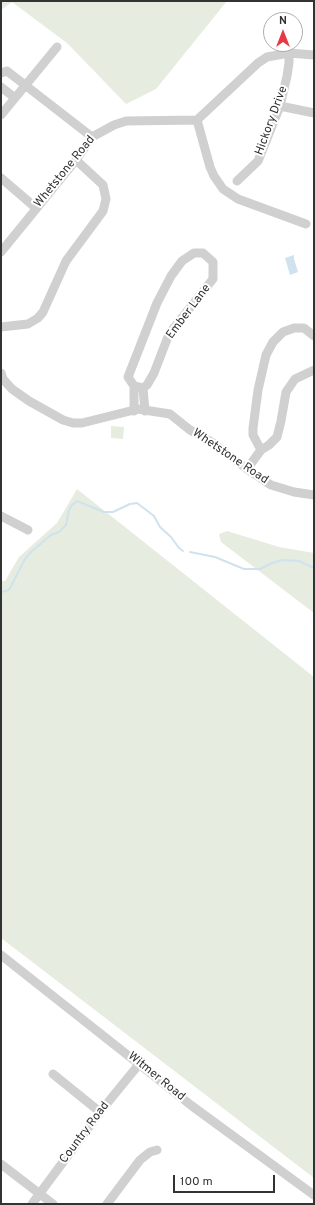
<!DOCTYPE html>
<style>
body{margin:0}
#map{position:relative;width:315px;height:1205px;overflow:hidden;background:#fff;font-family:Overpass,sans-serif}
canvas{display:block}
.frame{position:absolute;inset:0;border:2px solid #333;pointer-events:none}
.north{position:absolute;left:263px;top:12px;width:40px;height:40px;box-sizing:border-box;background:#fff;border:1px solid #adadad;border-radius:50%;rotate:0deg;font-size:11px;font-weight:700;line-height:16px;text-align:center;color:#333}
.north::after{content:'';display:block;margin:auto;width:14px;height:18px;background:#e63946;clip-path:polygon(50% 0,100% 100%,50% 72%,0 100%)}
.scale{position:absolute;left:173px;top:1175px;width:102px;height:18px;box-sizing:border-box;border:2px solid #333;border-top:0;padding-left:5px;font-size:12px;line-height:14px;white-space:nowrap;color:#333;-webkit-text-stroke:3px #fff;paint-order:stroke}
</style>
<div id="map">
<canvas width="315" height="1205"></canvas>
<div class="frame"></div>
<div class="north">N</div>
<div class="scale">100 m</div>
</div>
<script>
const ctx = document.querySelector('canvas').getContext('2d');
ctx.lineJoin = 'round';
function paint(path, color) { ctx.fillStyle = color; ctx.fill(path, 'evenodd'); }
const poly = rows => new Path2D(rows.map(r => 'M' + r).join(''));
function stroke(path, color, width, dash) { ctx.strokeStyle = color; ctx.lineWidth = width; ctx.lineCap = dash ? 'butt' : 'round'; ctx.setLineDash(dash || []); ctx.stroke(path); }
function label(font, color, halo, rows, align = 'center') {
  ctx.font = font + ' Overpass,sans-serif'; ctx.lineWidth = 4; ctx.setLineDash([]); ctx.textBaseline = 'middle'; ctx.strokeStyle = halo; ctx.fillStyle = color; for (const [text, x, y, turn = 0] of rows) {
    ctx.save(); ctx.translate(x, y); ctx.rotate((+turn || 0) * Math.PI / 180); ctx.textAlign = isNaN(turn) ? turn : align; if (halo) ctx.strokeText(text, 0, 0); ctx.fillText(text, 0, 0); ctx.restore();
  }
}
const green = poly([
 [1,1,227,1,156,89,126,104,67,43,12,2,1,10],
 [111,426,124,427,123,439,111,438],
 [77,489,314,677,314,1178,1,938,1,581,5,581,19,557,57,523],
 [227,531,279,547,314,553,314,613,221,542,219,534]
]);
const water = poly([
 [294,255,294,259,298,272,290,275,285,258]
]);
const stream = poly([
 [190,552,215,557,244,569,260,569,272,563,283,560,299,561,314,568],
 [1,592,9,590,25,559,31,552,51,535,59,532,66,525,69,510,72,505,77,501,104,512,113,512,130,504,137,503,154,516,160,527,171,537,179,548,183,551]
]);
const minor = poly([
 [1,73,7,71,92,137],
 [1,87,15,98],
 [280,106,314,113],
 [1,115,57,47],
 [197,120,210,167,214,176,223,189,238,199,306,224],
 [1,178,36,208],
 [237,181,258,161,280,106,287,76,289,63,289,53],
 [1,252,76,160,92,137,114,125,126,121,197,120,258,63,267,57,289,53,314,55],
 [194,253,203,253,213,262,213,279,169,334,154,373,147,385,143,388,134,386,128,377,157,303,171,276,182,261,194,253],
 [1,327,28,324,38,318,43,312,66,261,103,211,106,199,103,185,76,160],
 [1,373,3,379,12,389,29,401,63,420,73,423,82,423,138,409,170,414,190,430,213,443,247,469,271,485,294,492,314,495],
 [143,388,145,411],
 [134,411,134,386],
 [261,450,253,435,253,428,258,390,266,355,273,342,283,332,294,328,304,328,314,336],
 [247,469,261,450,269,445,277,437,281,421,286,392,295,379,314,370],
 [1,516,28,530],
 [1,955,192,1106,314,1195],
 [53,1074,100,1112],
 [1,1164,53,1204],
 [32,1204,100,1112,140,1063],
 [107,1204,140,1160,150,1152,157,1150]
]);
const streetNames = [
 ["Hickory Drive",272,121,-70],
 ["Whetstone Road",65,172,-51],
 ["Ember Lane",189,312,-53],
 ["Whetstone Road",230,457,34],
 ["Witmer Road",156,1077,39],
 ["Country Road",85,1133,-53]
];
paint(green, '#e6ecdf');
paint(water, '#cfe2ee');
stroke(stream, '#cfe2ee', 2);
stroke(minor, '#d0d0d0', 9);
label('12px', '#333', '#fff', streetNames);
</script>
